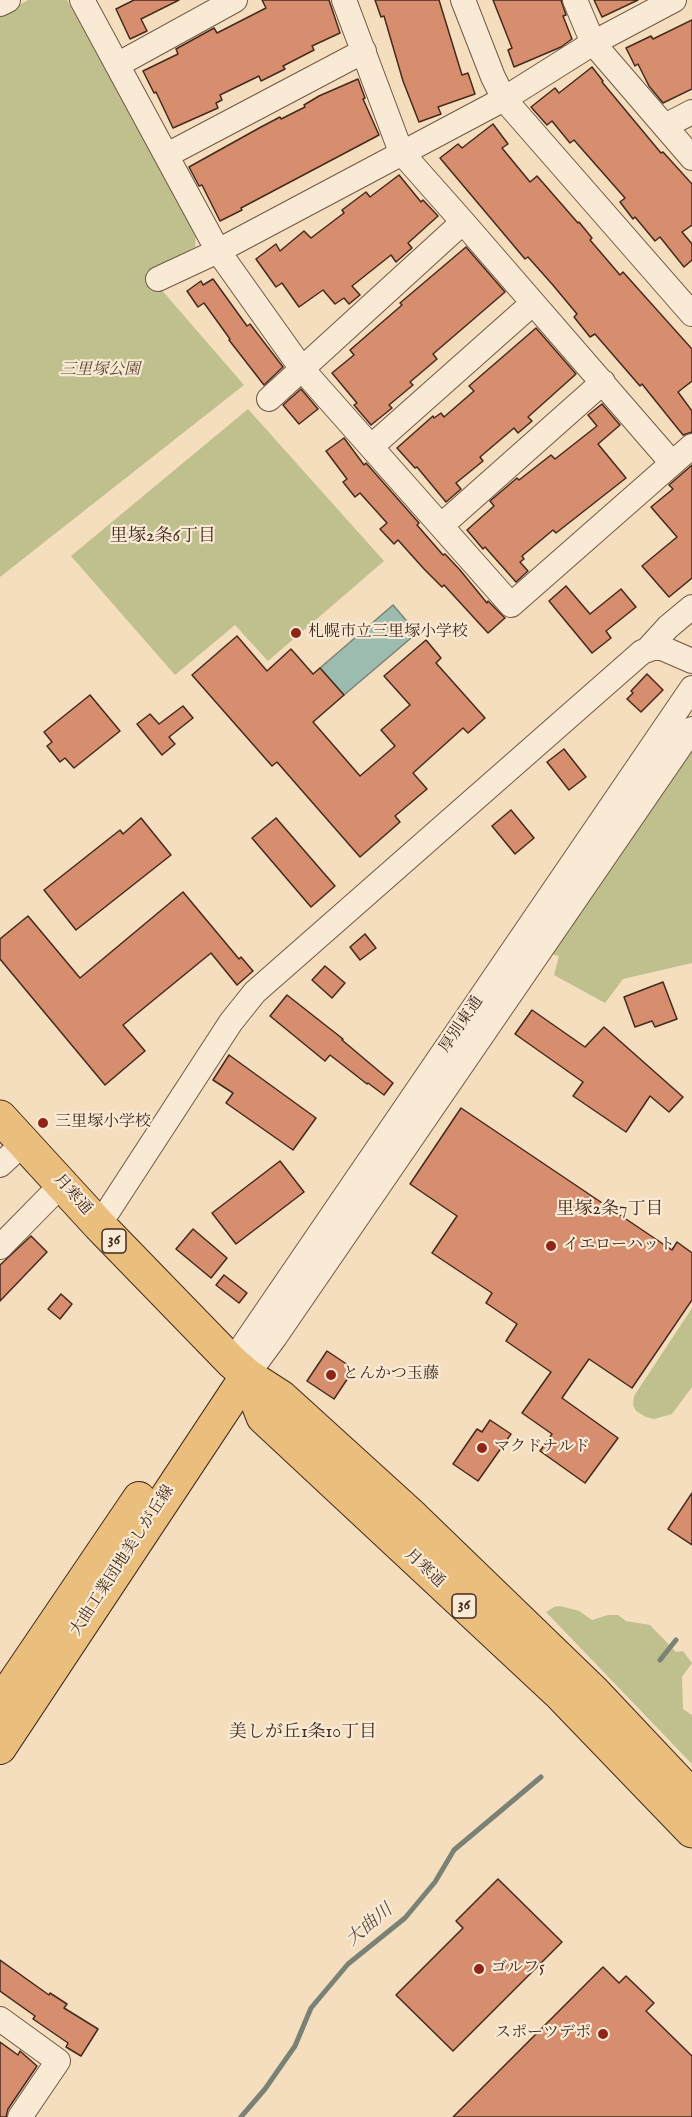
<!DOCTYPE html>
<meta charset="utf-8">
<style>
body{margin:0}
canvas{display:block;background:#f4debd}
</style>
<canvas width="692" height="2117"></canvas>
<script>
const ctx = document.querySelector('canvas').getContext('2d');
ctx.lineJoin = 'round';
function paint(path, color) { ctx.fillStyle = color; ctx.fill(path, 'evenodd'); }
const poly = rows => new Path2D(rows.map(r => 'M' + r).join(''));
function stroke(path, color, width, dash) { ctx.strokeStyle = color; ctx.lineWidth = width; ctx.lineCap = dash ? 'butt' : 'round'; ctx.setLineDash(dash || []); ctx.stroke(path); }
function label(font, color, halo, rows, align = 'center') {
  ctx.font = font + ' "IM FELL English","Noto Serif JP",serif'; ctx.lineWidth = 4.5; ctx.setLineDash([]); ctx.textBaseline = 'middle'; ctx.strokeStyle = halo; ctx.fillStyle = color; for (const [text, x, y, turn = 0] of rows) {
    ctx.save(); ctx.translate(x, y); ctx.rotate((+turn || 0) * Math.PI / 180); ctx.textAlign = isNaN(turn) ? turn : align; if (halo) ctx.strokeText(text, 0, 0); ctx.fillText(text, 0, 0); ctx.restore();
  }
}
const green = poly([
 [28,0,67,0,196,234,195,247,146,272,244,385,0,577,0,16],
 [248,409,384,561,268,661,235,625,175,675,71,556],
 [692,736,692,963,623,979,605,1003,554,975,559,956,551,954],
 [692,1308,692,1387,672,1414,654,1419,646,1417,636,1411,633,1405,634,1396],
 [560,1606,579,1611,592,1620,608,1615,618,1615,626,1621,650,1625,676,1652,683,1651,692,1663,682,1677,683,1709,692,1715,692,1764,546,1612,554,1607]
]);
const water = poly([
 [393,605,417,633,344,695,320,668,393,605]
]);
const stream = poly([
 [660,1660,676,1640],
 [241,2117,265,2089,295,2046,311,2008,348,1964,405,1918,435,1882,454,1850,541,1777]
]);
const building = poly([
 [134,0,179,0,141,19,147,31,130,39,116,9,134,0],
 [262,0,329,0,340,33,312,46,314,50,283,66,285,69,261,81,259,76,220,95,222,100,216,103,218,108,173,128,156,92,154,93,143,71,178,54,176,49,214,28,217,33,266,8,262,0],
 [375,0,439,0,462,75,468,73,475,94,438,107,441,114,419,122,403,81,384,16,381,17,375,0],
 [493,0,561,0,566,15,563,16,572,39,561,47,514,67,508,50,512,48,493,0],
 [594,0,638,0,602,17,594,0],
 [692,20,692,89,663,103,649,86,638,64,635,66,626,48,651,36,653,39,692,20],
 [592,67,603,81,602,82,661,153,663,152,692,184,692,225,682,232,692,244,692,260,684,267,660,237,655,241,635,217,633,219,620,202,625,198,574,140,570,143,552,121,547,125,531,107,555,88,559,93,592,67],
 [358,79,365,98,363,99,379,135,241,208,242,210,220,221,202,185,199,186,189,167,261,127,280,117,281,119,305,107,304,105,319,96,358,79],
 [493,124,508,144,502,148,530,182,537,176,578,223,579,222,592,238,590,240,620,275,623,272,692,349,692,381,678,392,692,411,692,432,683,435,642,384,640,386,595,334,590,337,574,317,577,314,552,284,528,257,525,259,440,158,458,144,462,148,493,124],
 [399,175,421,202,423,200,438,216,408,243,412,248,396,262,391,255,352,286,360,295,349,304,344,298,335,304,323,290,299,307,282,283,276,287,256,259,276,244,280,251,304,231,311,238,344,213,342,210,366,192,370,197,399,175],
 [466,247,505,292,433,354,437,359,410,382,413,385,389,405,392,408,371,425,354,405,357,403,332,373,354,355,350,350,402,305,400,303,466,247],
 [213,279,247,326,250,324,283,367,264,385,229,340,230,339,204,303,198,307,187,291,201,281,203,285,213,279],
 [536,328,576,374,528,417,532,421,518,433,514,428,480,457,483,461,456,483,461,489,446,502,417,467,415,468,397,448,433,416,434,418,441,413,444,417,474,391,469,386,536,328],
 [301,389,318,409,299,424,283,405,301,389],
 [602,404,620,425,598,444,626,478,556,533,553,530,522,556,524,559,520,562,528,571,516,582,485,547,483,549,467,530,494,506,490,501,517,478,519,480,551,455,555,459,597,426,588,415,602,404],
 [344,438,364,465,366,463,419,523,417,525,443,555,445,554,460,570,487,603,488,601,505,618,488,633,444,585,442,587,424,569,398,540,394,544,380,529,387,523,360,493,355,497,343,482,347,479,326,451,344,438],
 [692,465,692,578,669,597,642,566,677,537,651,507,673,489,669,485,692,465],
 [566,586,590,614,621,589,636,607,606,631,611,638,592,653,549,601,566,586],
 [237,636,267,671,291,649,313,674,320,668,344,695,313,722,360,776,395,746,381,730,410,705,384,676,426,640,441,658,436,663,485,718,468,733,463,728,413,773,427,789,395,816,400,822,360,857,277,762,272,766,192,675,237,636],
 [647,674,663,690,641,712,627,699,633,693,631,691,647,674],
 [90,695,120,731,74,768,65,758,60,762,47,746,52,742,44,732,90,695],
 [183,706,193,718,169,737,175,744,162,755,137,724,150,714,159,724,183,706],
 [564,749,586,777,569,790,547,762,564,749],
 [511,810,534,838,515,854,492,826,511,810],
 [141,818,171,855,76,930,44,890,120,830,123,834,141,818],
 [276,818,335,886,311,907,252,838,276,818],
 [183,892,239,959,241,957,253,971,237,985,211,953,123,1025,145,1051,105,1085,0,959,0,939,28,916,80,978,183,892],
 [365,934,376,948,360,960,350,947,365,934],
 [325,966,345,983,332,998,312,980,325,966],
 [663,982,677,1019,655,1027,652,1021,635,1027,624,997,663,982],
 [287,995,343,1039,342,1040,393,1083,384,1095,368,1083,367,1084,330,1055,325,1061,270,1016,287,995],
 [532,1010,585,1047,604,1027,683,1097,669,1112,650,1096,626,1132,573,1096,583,1082,515,1034,532,1010],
 [229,1055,316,1118,293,1150,226,1103,233,1093,213,1080,229,1055],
 [461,1108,672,1250,677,1242,692,1253,692,1300,632,1388,589,1359,562,1398,618,1438,585,1483,540,1451,552,1434,522,1413,551,1372,506,1341,517,1324,486,1303,492,1293,432,1253,457,1216,410,1184,461,1108],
 [280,1161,304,1192,236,1244,212,1213,280,1161],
 [193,1229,227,1258,211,1278,176,1249,193,1229],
 [31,1236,47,1252,0,1301,0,1265,31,1236],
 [224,1275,247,1293,239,1303,216,1285,224,1275],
 [61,1294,72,1304,60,1319,48,1309,61,1294],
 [327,1351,354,1369,334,1399,307,1381,327,1351],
 [490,1420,511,1434,478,1481,453,1464,477,1429,482,1432,490,1420],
 [692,1493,692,1545,668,1529,692,1493],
 [498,1879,562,1942,453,2051,396,1995,463,1928,456,1921,498,1879],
 [0,1960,49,1995,50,1993,67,2004,64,2008,98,2029,81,2056,66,2047,68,2043,33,2019,35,2016,0,1991,0,1960],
 [603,1967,619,1983,626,1976,654,2003,646,2011,692,2056,692,2117,453,2117,603,1967],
 [0,2042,18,2055,20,2051,37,2066,8,2109,6,2117,0,2117,0,2042]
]);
const minor = poly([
 [82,0,218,251,302,369,511,605,692,446],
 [344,0,401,152,463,222,672,463],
 [463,0,493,77,504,99,692,314],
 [575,0,593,43,692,158],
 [0,4,8,0],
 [117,65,235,0],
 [665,126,692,112],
 [167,155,364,51],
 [158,279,218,251,504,99,593,43,674,0],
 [269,399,463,222],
 [372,446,533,303],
 [442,525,603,382],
 [647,650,668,627,692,607],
 [0,1165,24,1143],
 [99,1225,231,1022,255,992,642,652,653,648,662,648,692,661],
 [0,1247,62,1184],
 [232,1362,692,688],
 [247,1375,275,1337,692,729],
 [0,2019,58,2061,20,2117]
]);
const major = poly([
 [0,1703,139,1498],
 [0,1748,247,1375]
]);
const highway = poly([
 [0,1117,99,1225,232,1362,247,1375,281,1397,413,1517,593,1691,692,1796],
 [247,1375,263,1417,561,1695,692,1831]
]);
const markers = [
 [296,633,6,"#8f2418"],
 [43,1123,6,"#8f2418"],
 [551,1246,6,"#8f2418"],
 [331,1375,6,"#8f2418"],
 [482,1448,6,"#8f2418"],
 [479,1969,6,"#8f2418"],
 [603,2034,6,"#8f2418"]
];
const shields = [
 [114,1241,24],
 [464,1606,24]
];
const shieldNames = [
 ["36",114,1241],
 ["36",464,1606]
];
const parkNames = [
 ["三里塚公園",100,371]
];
const poiNames = [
 ["札幌市立三里塚小学校",308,633],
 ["三里塚小学校",55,1123],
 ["イエローハット",563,1246],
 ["とんかつ玉藤",343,1375],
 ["マクドナルド",494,1448],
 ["ゴルフ5",491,1969],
 ["スポーツデポ",591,2034,"right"]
];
const streetNames = [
 ["厚別東通",462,1025,-56],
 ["月寒通",72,1195,48],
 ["大曲工業団地美しが丘線",123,1561,-57],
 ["月寒通",424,1569,43]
];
const neighbourhoodNames = [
 ["里塚2条6丁目",163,537],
 ["里塚2条7丁目",610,1210],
 ["美しが丘1条10丁目",303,1733]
];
const waterNames = [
 ["大曲川",370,1926,-40]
];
paint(green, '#bfc08e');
paint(water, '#9cbcaf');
stroke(water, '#798275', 1.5);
stroke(stream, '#798275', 5);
paint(building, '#d78e6e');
stroke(building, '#452a1e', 1.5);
stroke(minor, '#715746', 26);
stroke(major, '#452a1e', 34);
stroke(highway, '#452a1e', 35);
stroke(minor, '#f8ead4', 24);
stroke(major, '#eabf7e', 32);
stroke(highway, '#eabf7e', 33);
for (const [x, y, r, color] of markers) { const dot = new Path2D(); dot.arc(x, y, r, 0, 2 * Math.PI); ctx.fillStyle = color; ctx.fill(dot); stroke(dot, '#f8ead4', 2); }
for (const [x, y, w] of shields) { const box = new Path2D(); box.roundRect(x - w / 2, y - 12, w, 24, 4.5); ctx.fillStyle = '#f8ead4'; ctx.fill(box); stroke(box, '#452a1e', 1.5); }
label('bold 15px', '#452a1e', null, shieldNames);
label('italic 16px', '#5d4834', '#f8ead4', parkNames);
label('16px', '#452a1e', '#f8ead4', poiNames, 'left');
label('16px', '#452a1e', '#f8ead4', streetNames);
label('18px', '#452a1e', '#f8ead4', neighbourhoodNames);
label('italic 18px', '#5b4e42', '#f8ead4', waterNames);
</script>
